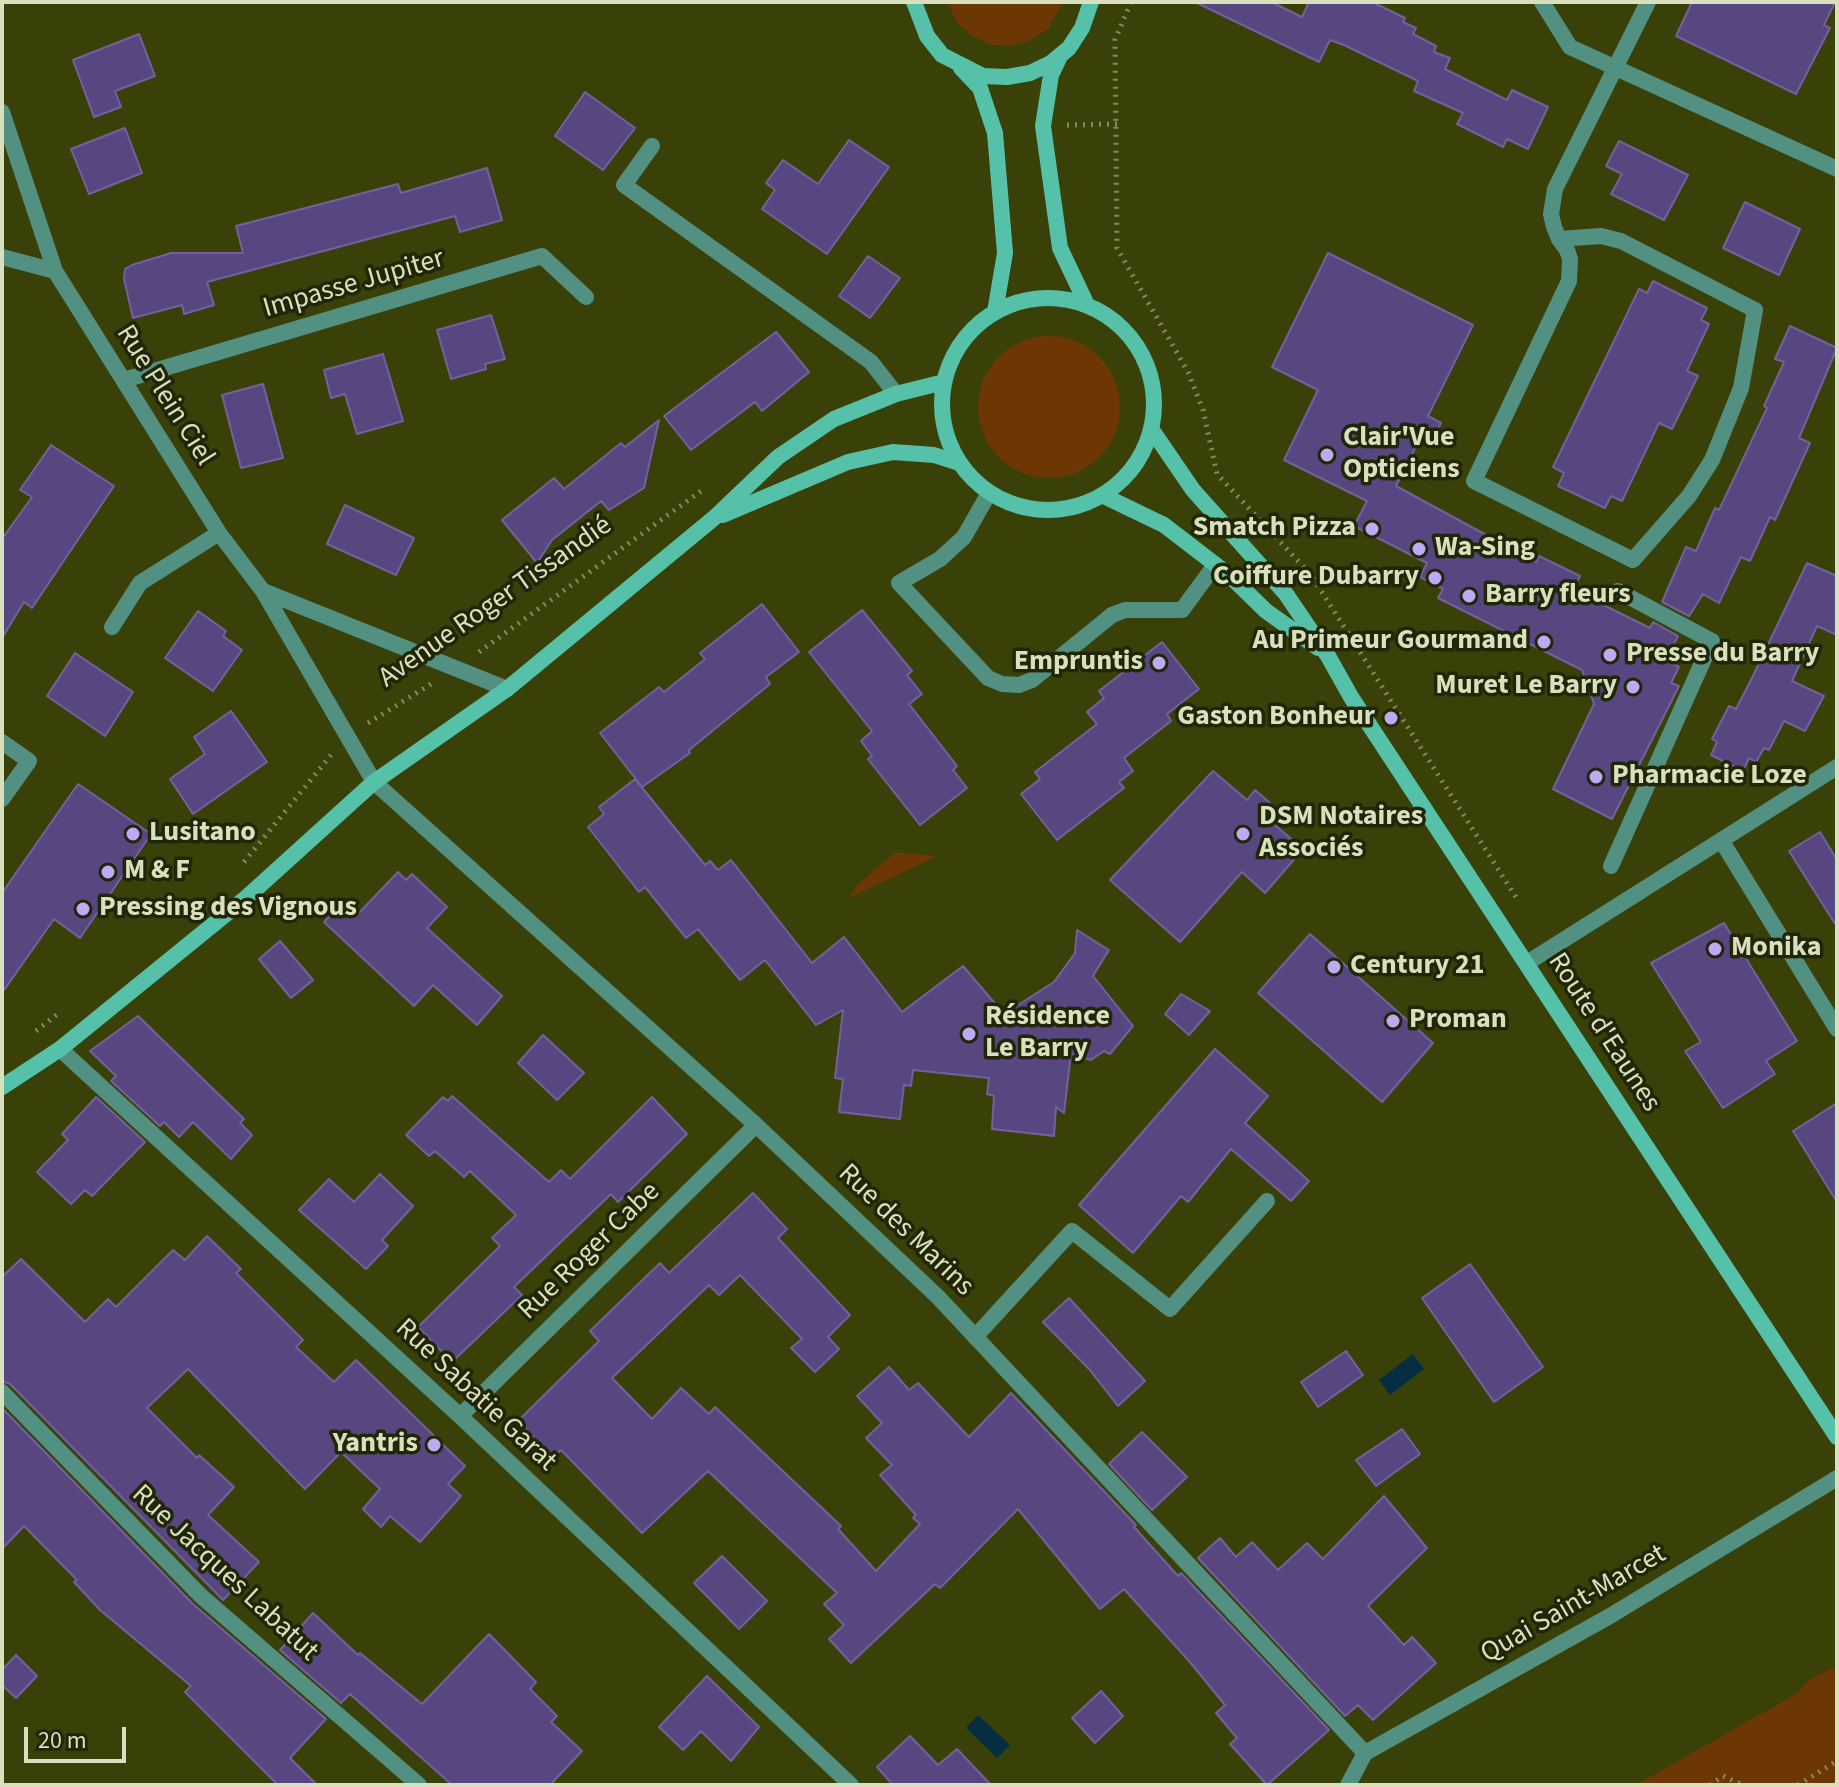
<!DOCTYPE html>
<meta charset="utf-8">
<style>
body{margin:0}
#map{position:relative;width:1839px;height:1787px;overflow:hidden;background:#3a4108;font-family:"Source Sans 3",sans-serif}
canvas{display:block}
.frame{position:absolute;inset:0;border:4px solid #d9e0bd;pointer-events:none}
.scale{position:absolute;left:24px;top:1727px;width:102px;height:36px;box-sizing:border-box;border:4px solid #d9e0bd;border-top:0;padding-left:10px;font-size:24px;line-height:28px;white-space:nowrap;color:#d9e0bd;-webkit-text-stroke:6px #222609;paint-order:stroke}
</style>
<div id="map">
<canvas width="1839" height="1787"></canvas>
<div class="frame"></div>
<div class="scale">20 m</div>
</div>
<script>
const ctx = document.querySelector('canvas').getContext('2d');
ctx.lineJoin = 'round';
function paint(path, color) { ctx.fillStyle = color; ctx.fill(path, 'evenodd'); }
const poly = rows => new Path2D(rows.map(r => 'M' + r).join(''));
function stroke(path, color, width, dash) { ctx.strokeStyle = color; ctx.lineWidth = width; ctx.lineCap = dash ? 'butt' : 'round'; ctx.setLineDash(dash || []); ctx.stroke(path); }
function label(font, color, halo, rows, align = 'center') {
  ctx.font = font + ' "Source Sans 3",sans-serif'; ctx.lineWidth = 7; ctx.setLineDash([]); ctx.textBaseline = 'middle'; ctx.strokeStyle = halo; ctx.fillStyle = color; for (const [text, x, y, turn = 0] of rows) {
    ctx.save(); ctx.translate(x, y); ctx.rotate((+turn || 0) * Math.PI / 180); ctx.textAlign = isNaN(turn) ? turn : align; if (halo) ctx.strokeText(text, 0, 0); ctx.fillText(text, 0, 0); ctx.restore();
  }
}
const green = poly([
 [947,2,1063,2,1048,29,1031,40,1012,46,992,45,974,37,958,24],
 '978 407a71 71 0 1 1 142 0a71 71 0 1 1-142 0Z',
 [896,852,937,856,849,898,858,884],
 [1837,1666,1837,1785,1636,1785,1796,1694,1809,1680]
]);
const water = poly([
 [1413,1354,1424,1369,1390,1395,1379,1380],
 [978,1715,1010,1745,997,1758,966,1728]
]);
const building = poly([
 [1195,2,1271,2,1302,17,1309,2,1372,2,1405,18,1403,22,1416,28,1413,34,1436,46,1434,52,1450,58,1445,69,1507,100,1512,90,1548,107,1528,149,1507,139,1503,147,1457,124,1463,113,1414,91,1418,81,1344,45,1330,40,1319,62,1195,2],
 [1692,2,1835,2,1824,25,1830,28,1796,94,1676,36,1692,2],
 [139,34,155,76,115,91,121,107,94,117,73,60,139,34],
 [585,92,635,128,603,170,555,136,585,92],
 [125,128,142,173,89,194,71,149,125,128],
 [849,140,889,167,827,254,762,209,775,190,766,183,783,160,818,184,849,140],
 [1619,141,1688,175,1664,220,1611,194,1622,174,1606,166,1619,141],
 [487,168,502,220,460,232,455,216,207,282,214,305,184,314,182,305,133,318,124,279,125,269,132,265,171,253,243,253,236,226,398,184,401,193,487,168],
 [1745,202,1800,229,1779,275,1723,248,1745,202],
 [1328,253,1473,325,1428,416,1441,423,1430,446,1419,441,1396,486,1536,562,1539,556,1580,576,1573,590,1650,628,1653,622,1678,636,1666,660,1679,667,1671,683,1679,686,1612,819,1553,789,1594,704,1582,670,1438,598,1443,589,1420,577,1427,563,1354,526,1367,501,1284,460,1318,390,1272,367,1328,253],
 [868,256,900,278,870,318,839,296,868,256],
 [1653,281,1707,308,1701,320,1709,324,1687,371,1698,376,1672,429,1659,423,1622,501,1611,496,1605,508,1558,486,1564,473,1553,467,1639,289,1647,293,1653,281],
 [491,315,505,359,485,364,486,369,451,379,437,330,491,315],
 [1790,326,1837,348,1799,438,1810,443,1775,520,1770,517,1750,561,1741,557,1719,603,1703,594,1689,616,1662,602,1686,547,1696,551,1715,508,1719,510,1767,408,1764,406,1784,362,1775,359,1790,326],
 [776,332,809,372,762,411,755,402,691,450,664,416,776,332],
 [383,354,403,421,357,434,345,394,331,398,324,370,383,354],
 [263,384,283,458,241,468,222,395,263,384],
 [659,420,644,488,609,510,601,501,552,540,537,563,502,520,554,478,564,489,621,443,625,447,659,420],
 [51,445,114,486,32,608,24,602,2,638,2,539,32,497,20,490,51,445],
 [345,505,414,538,396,575,327,544,345,505],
 [1807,563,1837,576,1837,635,1817,626,1792,681,1824,696,1805,731,1784,721,1769,750,1764,748,1756,762,1749,758,1743,771,1711,755,1717,742,1712,739,1729,706,1736,709,1752,678,1807,563],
 [762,604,799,652,766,677,770,684,689,750,690,753,642,787,600,733,659,687,664,692,705,659,700,653,762,604],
 [862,610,912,671,907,675,922,694,909,704,957,766,953,770,967,788,920,825,868,759,872,756,861,741,872,731,809,652,862,610],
 [198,611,226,631,223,636,242,650,213,691,165,658,198,611],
 [1162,642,1199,689,1167,714,1171,721,1124,758,1133,771,1119,782,1124,788,1057,840,1021,794,1040,779,1035,772,1097,724,1087,712,1104,698,1099,691,1162,642],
 [75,653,133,692,105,736,47,696,75,653],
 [231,711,267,762,193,814,170,779,205,754,194,737,231,711],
 [1213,771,1247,800,1255,790,1277,809,1268,819,1303,849,1265,893,1242,872,1180,942,1110,880,1213,771],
 [635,779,705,865,710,861,718,870,731,860,812,963,844,937,902,1012,963,966,1004,1014,1054,982,1075,953,1077,930,1109,950,1093,976,1133,1026,1110,1054,1104,1051,1091,1060,1071,1054,1064,1113,1056,1107,1054,1136,992,1129,994,1096,987,1094,989,1078,913,1070,911,1086,904,1085,900,1119,839,1112,843,1079,835,1078,843,1010,816,1025,765,960,740,980,698,929,686,938,645,887,639,892,588,827,604,814,599,807,635,779],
 [78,784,151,834,80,938,54,919,2,993,2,893,78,784],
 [1820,832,1837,860,1837,927,1789,851,1820,832],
 [398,872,406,880,412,874,447,907,427,928,502,996,477,1025,433,985,414,1006,324,922,342,903,356,916,398,872],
 [1724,923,1797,1041,1766,1061,1775,1074,1723,1108,1685,1051,1701,1042,1651,963,1724,923],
 [1310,934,1433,1043,1382,1102,1258,993,1310,934],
 [280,941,313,980,291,998,259,959,280,941],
 [1181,994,1210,1011,1189,1035,1165,1014,1181,994],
 [138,1016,244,1119,240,1123,252,1135,231,1159,193,1122,179,1137,164,1122,160,1126,111,1081,116,1076,90,1051,138,1016],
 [543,1035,584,1073,557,1100,518,1063,543,1035],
 [1215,1049,1268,1096,1245,1123,1309,1181,1291,1201,1231,1149,1188,1202,1181,1196,1133,1253,1079,1205,1215,1049],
 [452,1096,549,1182,561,1170,570,1179,652,1097,687,1134,618,1202,611,1194,540,1262,514,1287,522,1295,452,1362,418,1327,500,1246,492,1238,516,1215,470,1171,464,1177,435,1151,429,1156,406,1135,443,1097,448,1101,452,1096],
 [96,1097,145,1142,92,1196,85,1190,71,1204,37,1172,68,1140,62,1134,96,1097],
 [1837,1103,1837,1202,1793,1131,1837,1103],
 [380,1174,413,1206,382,1240,388,1246,366,1269,299,1210,329,1179,354,1202,380,1174],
 [753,1193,787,1229,778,1238,850,1315,828,1337,839,1349,815,1372,791,1348,802,1339,740,1275,719,1295,709,1285,612,1378,652,1419,681,1388,709,1414,715,1407,841,1526,838,1529,876,1571,920,1524,913,1518,916,1515,880,1475,892,1465,866,1438,882,1423,857,1396,889,1367,909,1390,918,1383,969,1437,1011,1393,1136,1525,1134,1527,1178,1576,1181,1573,1329,1730,1267,1785,1230,1744,1237,1738,1216,1713,1225,1705,1189,1661,1124,1589,1100,1609,1018,1509,940,1588,935,1584,851,1663,829,1639,844,1625,824,1604,837,1593,708,1471,642,1533,561,1450,553,1457,518,1421,599,1341,590,1331,624,1298,660,1263,669,1273,753,1193],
 [207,1236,241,1269,236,1273,303,1340,296,1347,334,1382,356,1360,465,1466,448,1484,461,1496,420,1542,390,1516,381,1527,363,1509,380,1489,341,1452,305,1489,188,1369,147,1408,197,1458,199,1455,234,1487,208,1515,259,1562,223,1600,10,1384,2,1381,2,1277,21,1259,85,1322,108,1299,116,1307,173,1250,185,1260,207,1236],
 [1470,1264,1543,1367,1494,1402,1422,1298,1470,1264],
 [1069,1298,1145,1381,1118,1406,1089,1369,1043,1322,1069,1298],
 [1346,1351,1363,1375,1318,1407,1301,1382,1346,1351],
 [2,1408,193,1604,326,1719,290,1758,317,1785,278,1785,185,1692,191,1686,100,1610,74,1582,77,1580,24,1526,2,1549,2,1408],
 [1402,1429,1420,1454,1376,1486,1356,1460,1402,1429],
 [1142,1432,1187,1477,1152,1510,1109,1464,1142,1432],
 [1384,1496,1427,1548,1368,1606,1404,1645,1412,1637,1436,1663,1373,1720,1358,1705,1345,1716,1198,1558,1220,1538,1236,1557,1252,1542,1278,1570,1307,1543,1323,1559,1384,1496],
 [722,1556,767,1601,739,1629,694,1583,722,1556],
 [313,1613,358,1655,360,1653,422,1704,489,1634,536,1682,530,1689,557,1716,551,1722,582,1751,550,1785,452,1785,350,1694,341,1703,280,1650,313,1613],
 [16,1655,37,1676,16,1698,2,1685,2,1670,16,1655],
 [707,1676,759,1727,731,1761,701,1731,683,1750,659,1727,707,1676],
 [1101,1691,1123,1716,1095,1743,1072,1718,1101,1691],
 [910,1736,938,1765,957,1749,991,1785,893,1785,877,1767,910,1736]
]);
const path = poly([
 [1131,2,1115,40,1117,248,1188,372,1203,410,1217,474,1311,575,1519,902],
 [1067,125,1118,124],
 [479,652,701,491],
 [368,723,431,684],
 [244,862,331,755],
 [36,1031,60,1012],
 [1710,1785,1723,1776,1743,1785],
 [1798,1785,1837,1761]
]);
const service = poly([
 [652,146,624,185,871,362,896,394],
 [1559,239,1601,236,1621,241,1755,310,1741,388,1712,460,1689,496,1633,560,1474,481,1569,281,1570,259,1567,250,1559,239,1554,227,1551,214,1555,189,1648,2],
 [989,493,964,537,940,559,899,583,988,678,1002,684,1019,685,1032,680,1112,615,1125,610,1182,610,1215,565],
 [2,742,29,761,2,799],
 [1611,866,1712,641,1618,591],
 [975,1337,1072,1231,1170,1309,1267,1201]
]);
const minor = poly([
 [1542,2,1570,47,1837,169],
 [2,112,55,271],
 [2,257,55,271,219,533,263,591,374,782,756,1125,938,1297,1365,1753],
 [124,380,542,256,586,297],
 [263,591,507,689],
 [112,627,140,583,219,533],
 [1721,840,1837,1029],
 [1527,963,1837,767],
 [60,1049,460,1416,851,1785],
 [2,1392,201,1596,419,1785],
 [460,1416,756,1125],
 [1348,1785,1365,1753,1610,1616,1837,1478]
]);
const secondary = poly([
 [914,2,927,36,942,55,983,76,1007,77,1030,73,1051,63,1069,48,1082,28,1091,2],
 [1060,56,1051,75,1043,126,1060,248,1087,305],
 [961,68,980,88,995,133,1005,253,995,312],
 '942 404a106 106 0 1 1 212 0a106 106 0 1 1-212 0Z',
 [1152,430,1193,490,1286,594,1328,656,1351,697,1837,1437],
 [1106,497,1164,525,1229,575,1266,611,1318,648],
 [723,515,848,462,893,452,934,455,959,463],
 [2,1087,60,1049,247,897,374,782,507,689,714,518,778,457,834,419,896,394,944,382]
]);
const markers = [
 [1327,455,8,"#bea9f5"],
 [1372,529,8,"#bea9f5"],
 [1419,549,8,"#bea9f5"],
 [1435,578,8,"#bea9f5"],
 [1469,596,8,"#bea9f5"],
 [1544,642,8,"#bea9f5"],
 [1610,655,8,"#bea9f5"],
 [1159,663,8,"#bea9f5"],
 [1633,687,8,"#bea9f5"],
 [1391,718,8,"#bea9f5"],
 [1596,777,8,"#bea9f5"],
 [133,834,8,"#bea9f5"],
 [1243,834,8,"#bea9f5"],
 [108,872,8,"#bea9f5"],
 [83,909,8,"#bea9f5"],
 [1715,949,8,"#bea9f5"],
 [1334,967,8,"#bea9f5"],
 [1393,1021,8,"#bea9f5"],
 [969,1034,8,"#bea9f5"],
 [434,1445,8,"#bea9f5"]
];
const streetNames = [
 ["Impasse Jupiter",354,285,-16],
 ["Rue Plein Ciel",164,396,58],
 ["Avenue Roger Tissandié",496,603,-35],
 ["Route d'Eaunes",1603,1033,57],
 ["Rue des Marins",905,1231,44],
 ["Rue Roger Cabe",590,1252,-44],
 ["Rue Sabatie Garat",475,1396,43],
 ["Rue Jacques Labatut",224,1574,43],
 ["Quai Saint-Marcet",1574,1605,-30]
];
const poiNames = [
 ["Clair'Vue",1343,439],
 ["Opticiens",1343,471],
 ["Smatch Pizza",1356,529,"right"],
 ["Wa-Sing",1435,549],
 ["Coiffure Dubarry",1419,578,"right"],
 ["Barry fleurs",1485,596],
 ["Au Primeur Gourmand",1528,642,"right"],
 ["Presse du Barry",1626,655],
 ["Empruntis",1143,663,"right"],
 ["Muret Le Barry",1617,687,"right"],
 ["Gaston Bonheur",1375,718,"right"],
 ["Pharmacie Loze",1612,777],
 ["DSM Notaires",1259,818],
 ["Associés",1259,850],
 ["Lusitano",149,834],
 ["M & F",124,872],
 ["Pressing des Vignous",99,909],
 ["Monika",1731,949],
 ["Century 21",1350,967],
 ["Résidence",985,1018],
 ["Le Barry",985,1050],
 ["Proman",1409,1021],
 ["Yantris",418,1445,"right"]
];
paint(green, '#6d3703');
paint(water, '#052e43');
paint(building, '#584680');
stroke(building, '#72619d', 2);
stroke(path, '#848b5c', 5, [2, 6]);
stroke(service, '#529182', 16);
stroke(minor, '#529182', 16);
stroke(secondary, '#55c1a9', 16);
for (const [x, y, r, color] of markers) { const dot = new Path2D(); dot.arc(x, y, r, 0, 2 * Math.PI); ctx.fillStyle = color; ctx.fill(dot); stroke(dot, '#222609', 3); }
label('28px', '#d9e0bd', '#222609', streetNames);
label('bold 28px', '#d9e0bd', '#222609', poiNames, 'left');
</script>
